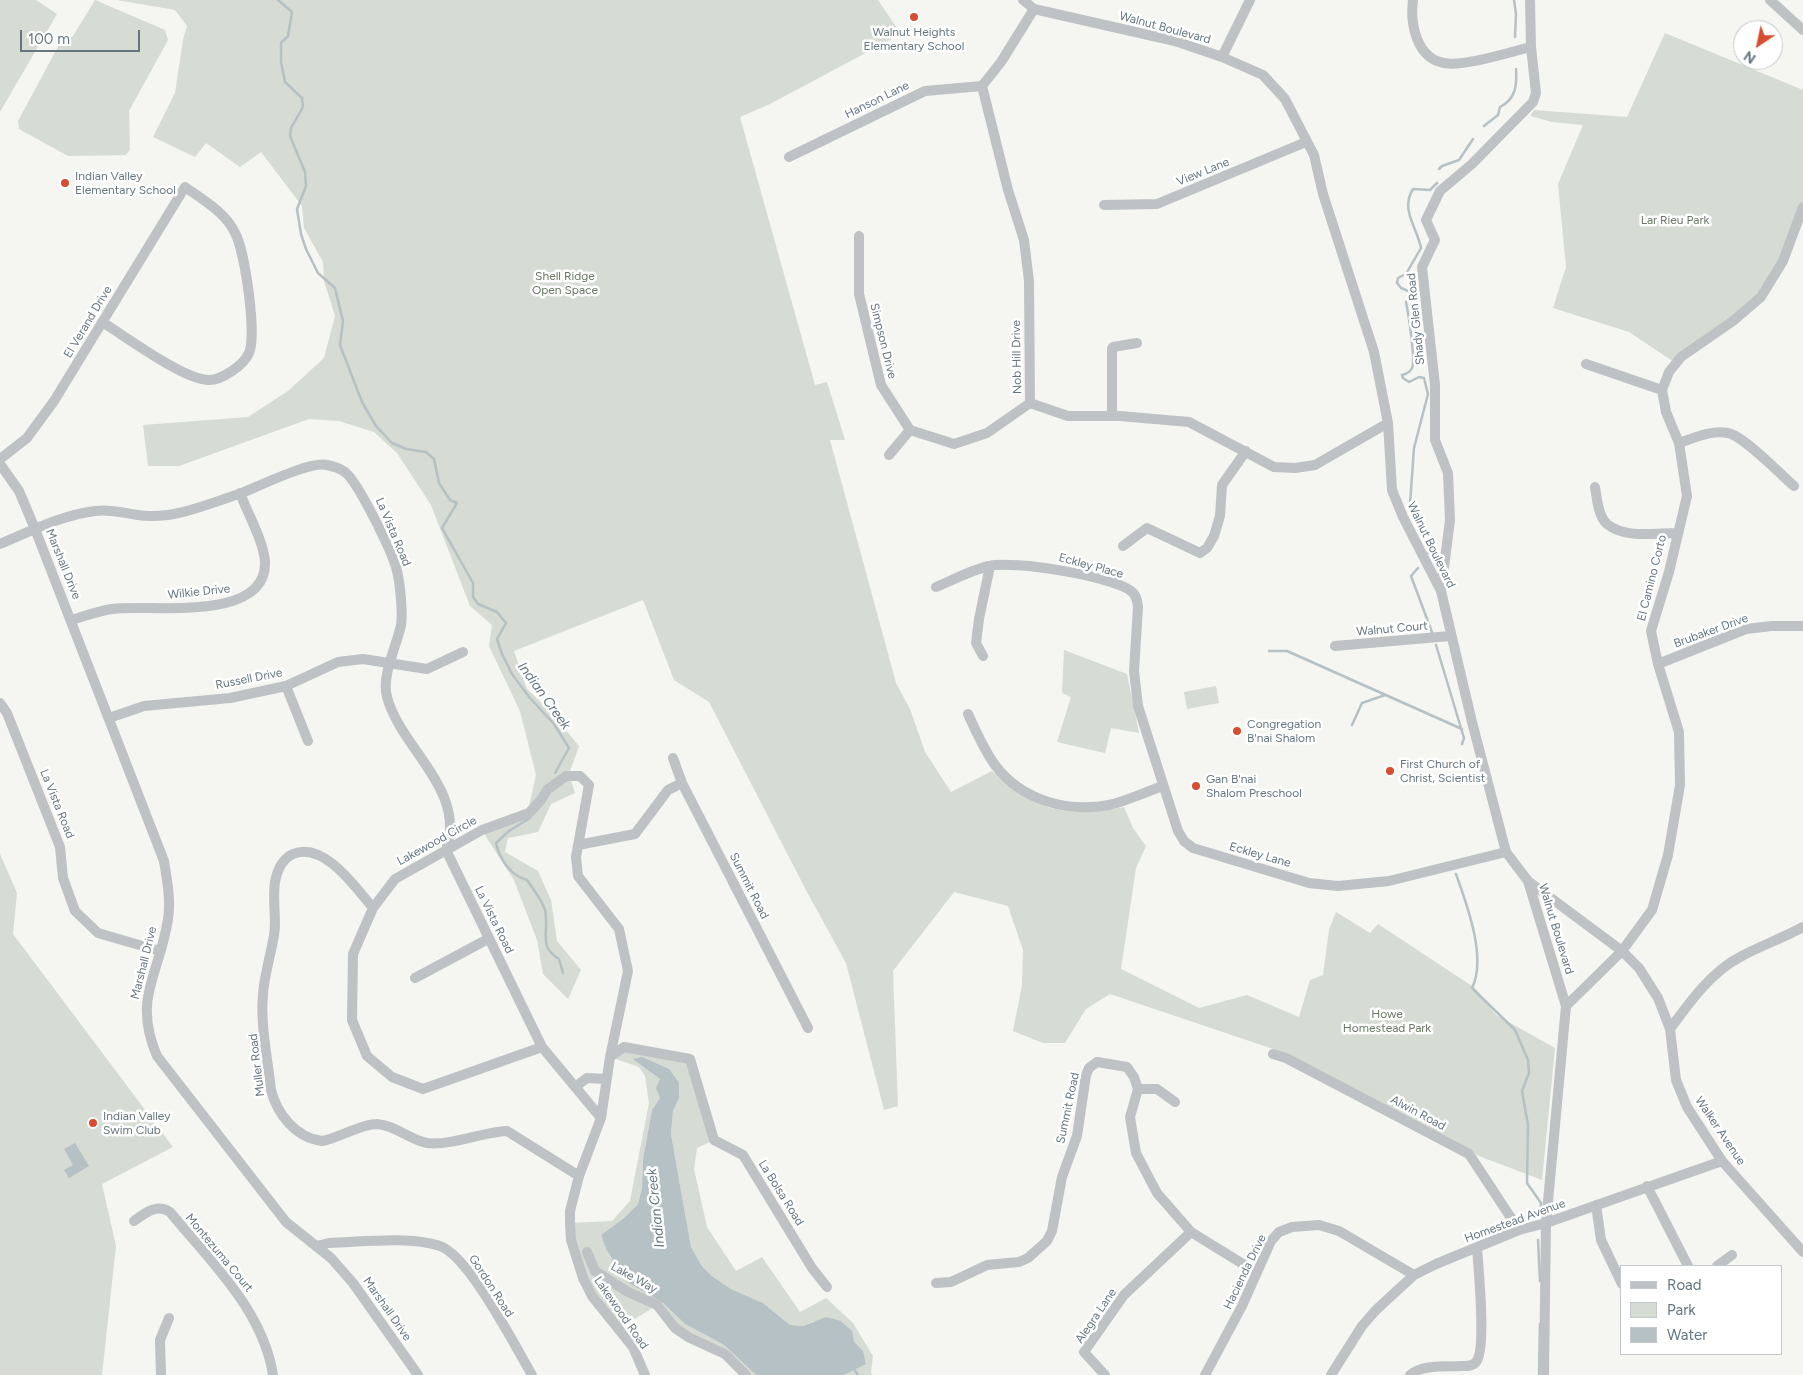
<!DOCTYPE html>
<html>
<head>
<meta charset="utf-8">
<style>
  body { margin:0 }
  #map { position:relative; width:1803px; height:1375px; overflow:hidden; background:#f5f5f1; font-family:Figtree,sans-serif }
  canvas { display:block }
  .legend { position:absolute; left:1620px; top:1265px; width:162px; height:90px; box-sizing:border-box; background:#fff; border:1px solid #c2c8cc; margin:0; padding:6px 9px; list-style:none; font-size:15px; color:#667680 }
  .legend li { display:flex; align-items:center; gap:10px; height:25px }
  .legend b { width:25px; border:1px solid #c2c8cc }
  .north { position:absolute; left:1733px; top:20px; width:50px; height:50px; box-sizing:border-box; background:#fff; border:1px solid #c2c8cc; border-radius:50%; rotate:214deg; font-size:14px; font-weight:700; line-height:20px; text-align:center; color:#667680 }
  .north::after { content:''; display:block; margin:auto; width:18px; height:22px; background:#d64d30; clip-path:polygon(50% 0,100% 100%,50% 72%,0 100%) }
  .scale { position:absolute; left:20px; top:30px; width:120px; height:22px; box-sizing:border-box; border:2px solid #667680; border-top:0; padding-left:6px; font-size:15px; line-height:18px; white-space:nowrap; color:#667680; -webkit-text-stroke:4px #fff; paint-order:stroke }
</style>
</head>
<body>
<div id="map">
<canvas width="1803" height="1375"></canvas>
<ul class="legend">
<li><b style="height:6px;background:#bec2c5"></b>Road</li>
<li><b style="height:14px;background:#d6dbd3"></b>Park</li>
<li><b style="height:14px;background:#b5c1c4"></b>Water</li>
</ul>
<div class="north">N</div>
<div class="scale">100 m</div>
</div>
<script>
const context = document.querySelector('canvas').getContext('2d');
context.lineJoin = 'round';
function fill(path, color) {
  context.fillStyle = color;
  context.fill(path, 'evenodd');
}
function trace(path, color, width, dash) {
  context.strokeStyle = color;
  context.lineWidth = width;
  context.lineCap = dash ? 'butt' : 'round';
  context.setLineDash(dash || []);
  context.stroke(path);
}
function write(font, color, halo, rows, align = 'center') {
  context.font = font + ' Figtree,sans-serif';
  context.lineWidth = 5;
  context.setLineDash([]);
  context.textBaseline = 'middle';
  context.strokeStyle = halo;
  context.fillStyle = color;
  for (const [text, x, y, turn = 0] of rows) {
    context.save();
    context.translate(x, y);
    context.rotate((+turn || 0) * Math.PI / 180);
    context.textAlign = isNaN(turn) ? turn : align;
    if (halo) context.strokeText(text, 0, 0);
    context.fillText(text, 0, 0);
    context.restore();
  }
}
const green = new Path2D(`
  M0,0H36L57,14L0,112Z
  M95,0L165,30L168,40L129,111L130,149L126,155L68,156L19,129L18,121L60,43L73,36Z
  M117,0H878L901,34L770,104L740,117L815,385L827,382L845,440H830L896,683L910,709L925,752L951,792L992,771C1034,811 1069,819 1124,807L1133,828L1146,846L1136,868L1121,969L1199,1008L1247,995L1299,1017L1310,980L1323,975L1329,930L1336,912L1370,933L1378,924L1475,988L1496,1015L1555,1048L1542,1180L1479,1156L1288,1054L1110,994L1086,1009L1065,1043H1043L1013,1031L1022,985L1023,950L1008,906L954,892L893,971L898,1106L884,1110L846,963L807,892L709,702L674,680L643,600L514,651L527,689L546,707L579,746L569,774L575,793L551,804L538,832L508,838L505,852L538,871L551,900L557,941L581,970L568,999L543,974L537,940L514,880L483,832L528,810L536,775L520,711L489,646L492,625L470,606L431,505L397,453L374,432L339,421L309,419L179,466H148L143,425L248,417L288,391L324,358L335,316L324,281L323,262L304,228L302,206L261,152L240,167L206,143L195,157L153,137L175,93L183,40L187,26L175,10Z
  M1665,33L1803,90V207L1761,297L1677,364L1629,332L1553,308L1566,267L1558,184L1583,125L1552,122L1530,116L1534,110L1627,117Z
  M1064,650L1127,674L1139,733L1111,728L1105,753L1057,742L1071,697L1062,693Z
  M1216,686L1219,703L1187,709L1184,692Z
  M0,854L17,893L13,934L173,1147L102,1184L116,1246L102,1375H0Z
  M624,1047L690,1059L714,1140L697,1148L694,1169L707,1227L736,1271L762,1257L800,1312L826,1298L853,1323L873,1356L871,1373L873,1375H844L866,1363C862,1349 860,1352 854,1342C849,1332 851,1330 841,1321H814L803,1326L790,1325L763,1303L731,1289L712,1276L702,1266L691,1247L671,1134L673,1110L679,1098V1083L634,1059L660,1079V1098L652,1110L643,1159L642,1188L638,1204L624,1218L601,1235L606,1249L627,1282L663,1303L685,1324L724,1345L756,1375H746L725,1353L690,1338L657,1305L619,1329L592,1296L570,1223L612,1221L630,1201L649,1103L645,1076L639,1067L610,1057Z`);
const water = new Path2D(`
  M642,1057L669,1069L679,1083V1098L673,1111L671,1134L691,1247L702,1266L712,1276L731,1289L763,1303L790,1325L803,1326L826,1317L841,1321L852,1331L854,1342L863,1351L866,1364L844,1375H756L724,1345L685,1324L663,1303L627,1282L606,1249L601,1235L624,1218L638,1204L642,1188L643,1159L652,1110L660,1098L656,1088L660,1079L633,1059Z
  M75,1143L89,1166L69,1178L64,1170L73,1165L64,1149Z`);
const stream = new Path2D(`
  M278,0L292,12L288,36L281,43V62L285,82L302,98L303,107L291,128L290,136L305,172L306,186L297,209L301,234L306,249L318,273L335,288L343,321L340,345L362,402L376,426L392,443L406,449L426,452L434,459L439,483L450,500L457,503L442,528L473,583V597L478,604L497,612L506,623L497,639L502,654L512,674L530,698L554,724L569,748L555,773
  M1514,0L1516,14L1515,37
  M1484,126L1498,115L1500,107C1516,99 1517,85 1516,69
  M1439,169L1442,166L1459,160L1473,139
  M1428,553L1430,535L1416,516L1410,504L1414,448L1428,394L1424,378L1419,377L1409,382L1403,378L1402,375C1406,374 1410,372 1412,368C1416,361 1408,312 1406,302L1412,298L1413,293L1401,288L1397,283L1398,278L1406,274L1421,248C1417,227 1400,210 1413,189L1430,190L1437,183
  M1418,568L1411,576L1433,635
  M1436,645L1464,738L1462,744
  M1269,651H1287L1462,729
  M1352,725L1362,703L1385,695
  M530,818L509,831L496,843C500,860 510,875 527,880C533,889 542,900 545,910C550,931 537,946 559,959L563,973
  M1456,874C1467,905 1487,958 1472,988L1515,1030L1528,1060L1529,1073L1522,1091L1528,1125L1527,1183L1541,1203L1540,1214
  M1538,1240L1540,1281
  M851,1368L854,1369L858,1375
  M1539,1375L1540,1324`);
const minor = new Path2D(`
  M1023,0L1034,9L1175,41L1222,57L1263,75L1285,99L1314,155L1323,194L1374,352L1388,423L1392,490L1403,517L1441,591L1472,722L1506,852L1528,881L1566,1006L1546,1223L1544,1375
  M1413,0C1410,23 1416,58 1444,63C1464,67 1510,52 1531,47
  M1770,0L1803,30
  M1034,9L1001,62L982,86L1008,190L1024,240L1029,281L1030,403L1068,416H1120L1189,422L1274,467L1295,468L1315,465L1388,423
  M1222,57L1250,0
  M789,157L925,91L982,86
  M1104,205L1157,204L1306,142
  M859,236V294L881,385L910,430L954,444L987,433L1030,403
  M1586,364L1662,390
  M1112,416V349L1113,347L1137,343
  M1679,443C1694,438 1711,430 1728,433C1744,436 1780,474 1794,486
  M889,455L910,430
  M0,459L27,438L54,401L185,187C202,199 226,213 235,233C245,251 257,335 249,353C244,365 222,380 209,380C184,380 125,336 102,322
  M0,464L19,491L35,529L164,861C167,880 171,900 168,919C160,974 132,998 157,1056L286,1222L331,1258L353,1283L418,1375
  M1595,487C1597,498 1598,516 1607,524C1625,539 1656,533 1677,533
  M0,544C31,531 62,515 95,511C114,508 131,516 149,516C179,517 211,503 239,494C258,487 309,461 327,465C332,466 341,469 345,472C358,482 393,553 397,571C400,583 403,613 401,625C397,645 381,676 387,697C401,749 467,790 446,850L542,1047L601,1118
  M1123,546L1147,528L1200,553L1207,548L1214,536L1220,516L1222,485L1246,451
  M936,587C953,580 971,570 989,566C1012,560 1112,576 1131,591C1137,595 1137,601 1138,607L1134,671L1138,706L1178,831L1184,841L1193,848L1309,883L1338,886L1389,881L1506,852
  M1441,591L1450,520L1448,473L1435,440V385L1422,267L1435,240L1426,220L1440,191L1472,164L1533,102L1536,93L1531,47L1530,0
  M72,620C85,616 98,611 112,609C151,604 267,623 265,562C264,542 247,512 240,493
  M1335,646L1450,636
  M983,656L976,643L979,619L990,566
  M1658,664L1746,629L1772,626H1803
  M286,686L308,741
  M0,703L7,713L60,847L63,878L75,911L98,933L160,951
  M968,714C976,731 984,750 995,765C1021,800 1067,813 1109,805C1127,801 1145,792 1163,786
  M109,718L144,706L230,698L286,686L338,662L363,659L427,669L463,652
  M673,758L682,783L808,1028
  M578,845L635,834L668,790L682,783
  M1528,881L1622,951L1639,968L1658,998L1670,1029L1676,1080L1687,1107L1722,1161L1803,1252
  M373,908C356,888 324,841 293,854C282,859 277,871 275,882C272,900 277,918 274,935C271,955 264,975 263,995C260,1024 268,1061 271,1090C277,1114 296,1138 322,1141C339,1138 361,1124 377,1124C395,1125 410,1140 427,1143C451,1146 482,1132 507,1131L579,1176
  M415,978L488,939
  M1566,1006L1622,951L1652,910L1668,855L1680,785L1679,732L1658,664L1651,631L1669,572L1687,496L1679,443L1666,412L1662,390L1669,372L1681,357L1733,321L1761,297L1783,261L1803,207
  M1670,1029C1689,1003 1711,972 1740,957C1760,946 1783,938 1803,927
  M542,1047L423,1089L392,1077L367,1056L352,1020L353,954L373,908L395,879L482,830L529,813L541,800L547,790L566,776H580L589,785L576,857L578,876L619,929L628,971L610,1057L601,1118L579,1176L570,1211V1223L571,1240L583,1278L592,1296L633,1347L645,1375
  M1273,1054L1286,1058L1469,1154L1519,1230
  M610,1057L624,1047L690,1059L714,1140L743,1155L812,1268L827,1287
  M575,1087L587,1078L606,1079
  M1138,1089H1157L1175,1102
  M1647,1186L1688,1266
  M1596,1205L1601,1240L1622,1284
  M134,1221C145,1213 157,1203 170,1212C210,1261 263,1310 273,1375
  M317,1246L329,1243C362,1242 409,1236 440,1246C469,1256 515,1346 532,1375
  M587,1252L595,1271L628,1292L657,1305L675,1328L690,1338L725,1354L746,1375
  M1717,1266L1732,1255
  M936,1283L951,1282L987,1265L1019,1262L1028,1258L1047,1241L1052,1231L1062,1177L1077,1136L1086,1075L1089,1068L1097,1062L1127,1067L1134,1077L1138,1089L1130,1117L1136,1153L1157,1193L1191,1232L1256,1272
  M161,1375L160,1340L169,1318
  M1105,1375L1084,1352L1124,1295L1191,1232
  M1205,1375L1242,1306L1271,1241L1279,1232L1292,1227L1319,1225L1339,1231L1414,1275
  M1331,1375L1362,1326L1376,1310L1414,1275L1436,1264L1519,1230L1546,1223L1722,1161
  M1410,1375C1423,1364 1446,1367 1462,1366C1467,1366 1473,1366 1476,1362C1487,1350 1478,1266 1477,1247`);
const markers = [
  [914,17,5,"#d64d30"],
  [65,183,5,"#d64d30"],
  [1237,731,5,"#d64d30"],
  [1390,771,5,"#d64d30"],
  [1196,786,5,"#d64d30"],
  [93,1123,5,"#d64d30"]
];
const streetNames = [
  ["Walnut Boulevard",1165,28,15],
  ["Hanson Lane",877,100,-26],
  ["View Lane",1203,172,-22],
  ["Shady Glen Road",1416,319,-96],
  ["El Verand Drive",88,322,-59],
  ["Simpson Drive",883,341,76],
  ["Nob Hill Drive",1017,357,-91],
  ["La Vista Road",393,532,67],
  ["Walnut Boulevard",1431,545,64],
  ["Marshall Drive",63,564,68],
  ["Eckley Place",1091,566,15],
  ["El Camino Corto",1652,578,-76],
  ["Wilkie Drive",199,592,-6],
  ["Walnut Court",1392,629,-5],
  ["Brubaker Drive",1711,631,-20],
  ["Russell Drive",249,679,-11],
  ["La Vista Road",57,804,68],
  ["Lakewood Circle",437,841,-29],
  ["Eckley Lane",1260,855,16],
  ["Summit Road",749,886,63],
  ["La Vista Road",494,920,64],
  ["Walnut Boulevard",1556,929,73],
  ["Marshall Drive",144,963,-76],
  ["Muller Road",257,1065,-97],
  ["Summit Road",1068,1108,-78],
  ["Alwin Road",1418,1113,28],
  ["Walker Avenue",1720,1131,56],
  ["La Bolsa Road",781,1193,58],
  ["Homestead Avenue",1515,1221,-20],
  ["Montezuma Court",219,1253,50],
  ["Hacienda Drive",1245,1272,-64],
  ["Lake Way",634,1278,29],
  ["Gordon Road",491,1286,57],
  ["Marshall Drive",387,1309,55],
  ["Lakewood Road",621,1313,55],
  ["Alegra Lane",1096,1316,-56]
];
const poiNames = [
  ["Walnut Heights",914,32,"center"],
  ["Elementary School",914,46,"center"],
  ["Indian Valley",75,176],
  ["Elementary School",75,190],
  ["Congregation",1247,724],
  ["B'nai Shalom",1247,738],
  ["First Church of",1400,764],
  ["Christ, Scientist",1400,778],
  ["Gan B'nai",1206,779],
  ["Shalom Preschool",1206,793],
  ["Indian Valley",103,1116],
  ["Swim Club",103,1130]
];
const parkNames = [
  ["Lar Rieu Park",1675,220],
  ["Shell Ridge",565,276],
  ["Open Space",565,290],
  ["Howe",1387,1014],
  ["Homestead Park",1387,1028]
];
const waterNames = [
  ["Indian Creek",544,696,54],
  ["Indian Creek",656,1208,-96]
];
fill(green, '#d6dbd3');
fill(water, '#b5c1c4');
trace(stream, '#b5c1c4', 2.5);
trace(minor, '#bec2c5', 10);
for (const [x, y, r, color] of markers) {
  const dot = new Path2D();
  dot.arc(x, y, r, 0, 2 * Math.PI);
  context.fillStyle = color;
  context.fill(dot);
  trace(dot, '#fff', 2);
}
write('12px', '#667680', '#fff', streetNames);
write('12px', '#667680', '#fff', poiNames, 'left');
write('12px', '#697864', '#fff', parkNames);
write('italic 14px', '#62777d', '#fff', waterNames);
</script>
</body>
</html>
